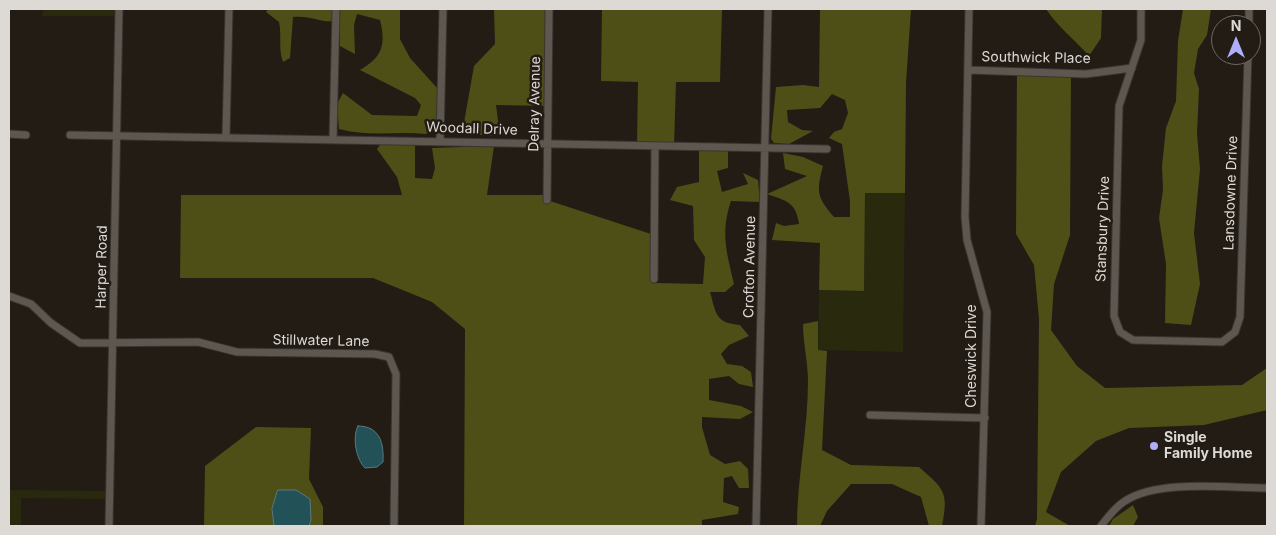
<!DOCTYPE html>
<html>
<head>
<meta charset="utf-8">
<style>
  body { margin:0 }
  #map { position:relative; width:1276px; height:535px; overflow:hidden; background:#221c15; font-family:Inter,sans-serif }
  canvas { display:block }
  .frame { position:absolute; inset:0; border:10px solid #ddd9d5; pointer-events:none }
  .north { position:absolute; left:1211px; top:15px; width:50px; height:50px; box-sizing:border-box; background:#221c15; border:1px solid #6d6862; border-radius:50%; rotate:0deg; font-size:14px; font-weight:700; line-height:20px; text-align:center; color:#ddd9d5 }
  .north::after { content:''; display:block; margin:auto; width:18px; height:22px; background:#afaefa; clip-path:polygon(50% 0,100% 100%,50% 72%,0 100%) }
</style>
</head>
<body>
<div id="map">
<canvas width="1276" height="535"></canvas>
<div class="frame"></div>
<div class="north">N</div>
</div>
<script>
const context = document.querySelector('canvas').getContext('2d');
context.lineJoin = 'round';
function fill(path, color) {
  context.fillStyle = color;
  context.fill(path, 'evenodd');
}
function trace(path, color, width, dash) {
  context.strokeStyle = color;
  context.lineWidth = width;
  context.lineCap = dash ? 'butt' : 'round';
  context.setLineDash(dash || []);
  context.stroke(path);
}
function write(font, color, halo, rows, align = 'center') {
  context.font = font + ' Inter,sans-serif';
  context.lineWidth = 5;
  context.setLineDash([]);
  context.textBaseline = 'middle';
  context.strokeStyle = halo;
  context.fillStyle = color;
  for (const [text, x, y, turn = 0] of rows) {
    context.save();
    context.translate(x, y);
    context.rotate((+turn || 0) * Math.PI / 180);
    context.textAlign = isNaN(turn) ? turn : align;
    if (halo) context.strokeText(text, 0, 0);
    context.fillText(text, 0, 0);
    context.restore();
  }
}
const green = new Path2D(`
  M43,9H114V16H42Z
  M865,192L905,193L903,352L818,350L819,290L864,291Z
  M9,490L108,491L107,499L21,498V526H9Z`);
const forest = new Path2D(`
  M268,9H334V21C322,23 310,15 293,17L290,58L283,62C278,49 282,36 279,22L266,12Z
  M340,9H400V39L410,58L438,89L436,127L426,134C397,131 368,137 339,129L337,104L343,93L372,115L417,116L421,105L415,98L360,70C383,57 386,44 380,20L357,14L354,25L355,54L340,46Z
  M494,9H549L548,106L496,105L500,136L462,134L474,66L495,44Z
  M602,9H722L720,82H676L674,146L637,145L638,82L601,81Z
  M820,9H911L906,83L905,193H865L864,291L819,290L820,243L772,240L776,223L784,226L799,224C796,202 787,201 767,194L807,176L785,169L783,153L803,157L823,166C816,192 817,197 834,217H850V201L842,144L829,138L834,132L842,129L848,113L845,100L832,94L820,108L787,110L788,122L802,130L813,131L789,144L774,143L771,139L776,87L803,85L819,87Z
  M1046,9H1102L1101,38L1089,56C1075,40 1057,26 1046,9Z
  M1183,9H1211L1207,35L1198,49L1194,73L1199,89L1197,134L1200,169L1194,233L1200,284L1191,325L1165,323L1166,264L1159,218L1163,190L1162,166L1166,128L1176,101L1178,41Z
  M1017,70L1071,74L1070,235L1054,284L1051,330L1077,366L1105,388L1242,385L1267,368V410L1204,425L1129,428L1096,441L1061,472L1046,512L1070,526H1035L1037,519L1039,319L1034,265L1016,234Z
  M380,145H415V178L432,179L435,168L432,148L494,146L487,195H547V200L654,235V283L703,284L705,257L694,240L693,206L670,200L677,187L699,182V151L728,150V168L717,171L722,192L748,184L743,173L758,180L760,202L731,201C720,233 727,253 734,284L725,292H710C716,313 715,323 740,325L749,336L729,345L721,354L727,364L742,366L751,372L753,387L739,384L729,376L709,379V400L741,406L753,412L740,419L702,417V427L710,455L725,464L740,461L748,469L749,488H739L732,476L724,478L723,502L739,507L738,514L702,520V526H464L465,329L432,302L373,278H180L181,195H402L397,177L377,149Z
  M818,321V350L827,351L822,450L851,465L919,467C944,489 949,492 942,526H929L921,497L892,484H851L827,511L820,526H797C797,478 808,430 808,381C808,362 803,343 803,324Z
  M256,427L311,428L309,479L323,507V526H309L311,520L278,490L272,509L274,526H204L205,466Z
  M1133,505L1138,517L1133,526H1109L1113,519Z`);
const water = new Path2D(`
  M358,426C380,426 384,443 383,462L377,467L365,468C356,459 352,437 358,426Z
  M278,490H296L310,499L311,520L309,526H274L272,509Z`);
const minor = new Path2D(`
  M969,9L965,217L967,240L987,312L981,526
  M1141,9V40L1119,106L1114,316L1120,332L1133,340L1222,342L1235,332L1240,317L1248,55
  M1249,25V9
  M968,70L1086,74L1132,68
  M9,134L26,135
  M70,135L827,149
  M226,136L229,9
  M333,139L336,9
  M440,140L443,9
  M547,200L549,9
  M654,279L655,146
  M9,296L31,304L51,323L80,343L198,342L237,352L375,354L389,357L396,374L394,526
  M870,415L985,418
  M109,526L119,9
  M756,526L768,9
  M1101,526C1108,517 1115,507 1125,501C1158,479 1228,488 1267,488`);
const markers = [
  [1154,446,5,"#afaefa"]
];
const streetNames = [
  ["Southwick Place",1036,58,1],
  ["Delray Avenue",535,104,-89],
  ["Woodall Drive",472,129,2],
  ["Lansdowne Drive",1231,193,-88],
  ["Stansbury Drive",1103,229,-88],
  ["Harper Road",102,267,-89],
  ["Crofton Avenue",750,267,-89],
  ["Stillwater Lane",321,341,1],
  ["Cheswick Drive",972,356,-90]
];
const poiNames = [
  ["Single",1164,438],
  ["Family Home",1164,454]
];
fill(green, '#28290d');
fill(forest, '#4d4f17');
fill(water, '#235158');
trace(water, '#5b7a7e', 1);
trace(minor, '#393531', 9);
trace(minor, '#5e574f', 7);
for (const [x, y, r, color] of markers) {
  const dot = new Path2D();
  dot.arc(x, y, r, 0, 2 * Math.PI);
  context.fillStyle = color;
  context.fill(dot);
  trace(dot, '#221c15', 2);
}
write('14px', '#ddd9d5', '#221c15', streetNames);
write('bold 14px', '#ddd9d5', '#221c15', poiNames, 'left');
</script>
</body>
</html>
